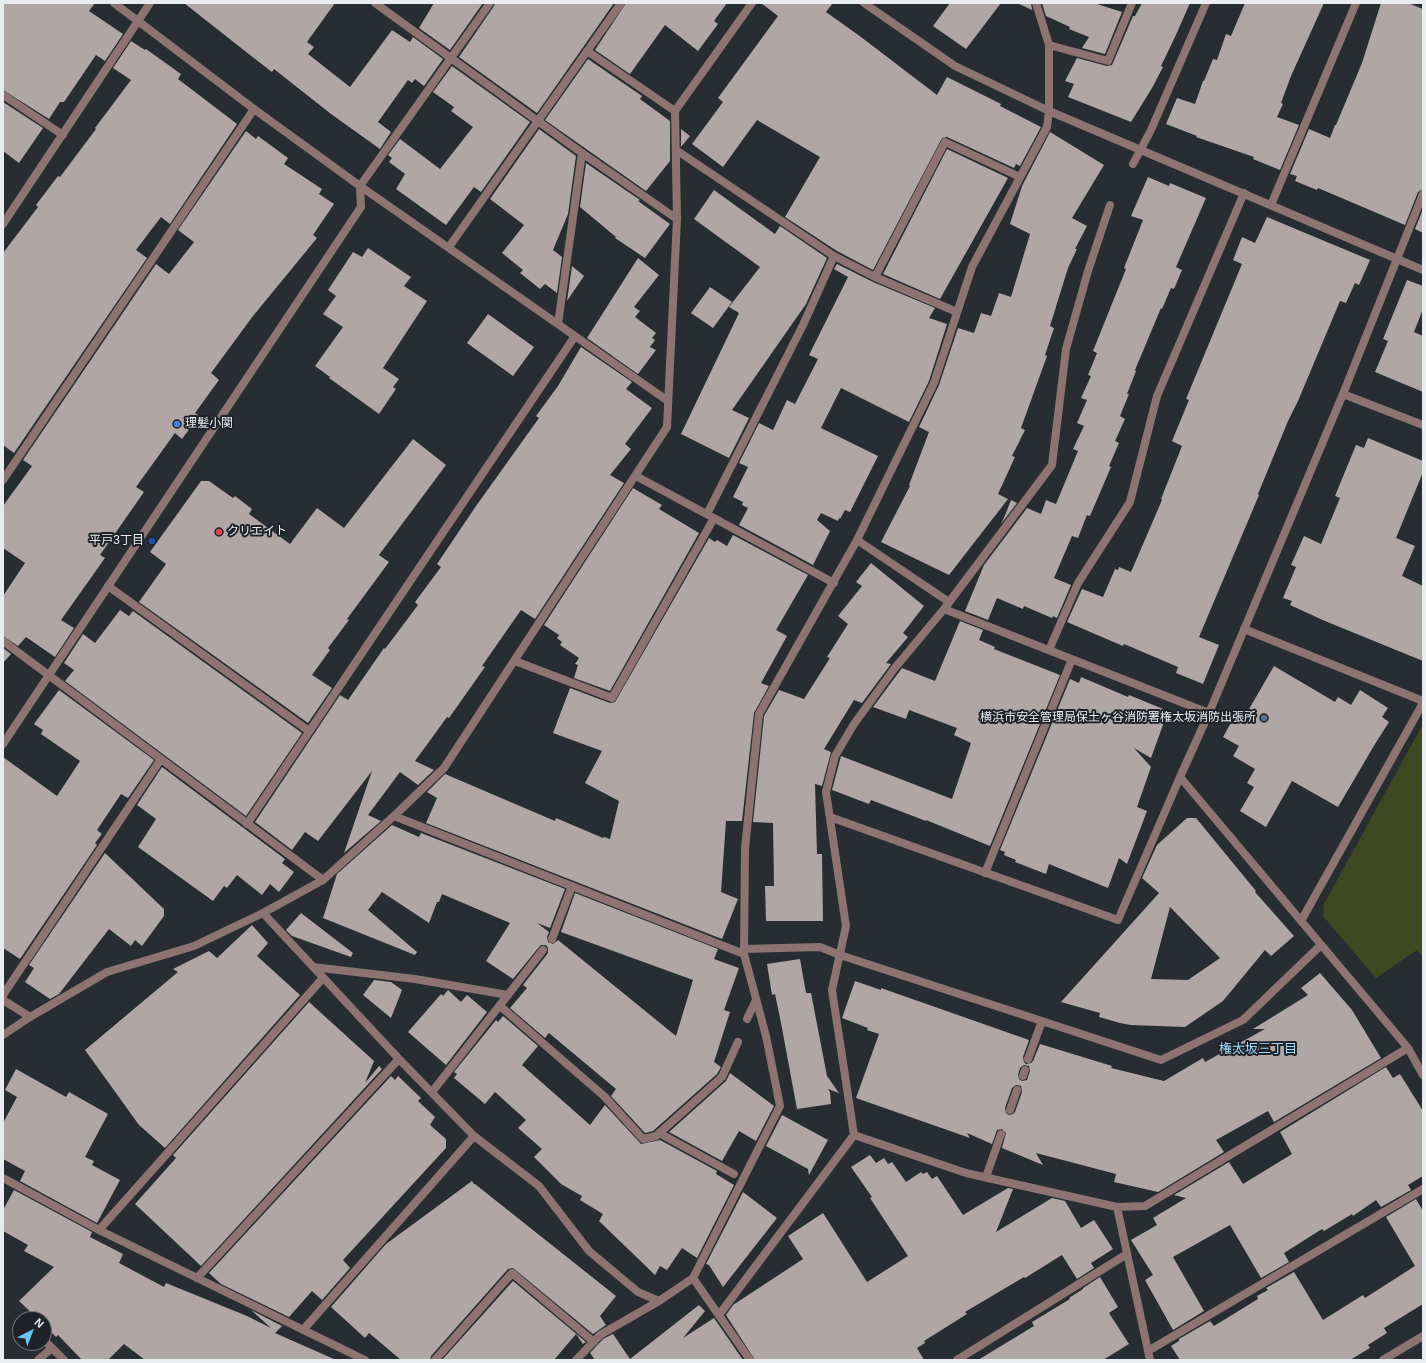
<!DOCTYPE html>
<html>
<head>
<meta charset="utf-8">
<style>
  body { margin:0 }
  #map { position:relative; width:1426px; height:1363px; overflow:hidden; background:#282d32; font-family:Helvetica,sans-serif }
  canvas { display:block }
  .frame { position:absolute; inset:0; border:4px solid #eaedf0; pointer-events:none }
  .north { position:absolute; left:12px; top:1311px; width:40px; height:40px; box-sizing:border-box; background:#1f2328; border:1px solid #707478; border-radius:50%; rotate:42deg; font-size:11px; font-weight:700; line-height:16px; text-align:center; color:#eaedf0 }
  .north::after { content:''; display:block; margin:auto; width:14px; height:18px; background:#68c4f0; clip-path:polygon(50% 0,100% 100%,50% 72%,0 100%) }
</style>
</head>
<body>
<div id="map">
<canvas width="1426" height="1363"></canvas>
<div class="frame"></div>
<div class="north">N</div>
</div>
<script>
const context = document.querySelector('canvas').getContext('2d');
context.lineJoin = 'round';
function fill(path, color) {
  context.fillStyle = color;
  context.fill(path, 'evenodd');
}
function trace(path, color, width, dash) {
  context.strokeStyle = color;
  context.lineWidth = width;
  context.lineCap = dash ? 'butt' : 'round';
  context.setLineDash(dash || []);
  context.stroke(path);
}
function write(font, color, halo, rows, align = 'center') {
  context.font = font + ' Helvetica,"Noto Sans JP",sans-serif';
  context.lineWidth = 4;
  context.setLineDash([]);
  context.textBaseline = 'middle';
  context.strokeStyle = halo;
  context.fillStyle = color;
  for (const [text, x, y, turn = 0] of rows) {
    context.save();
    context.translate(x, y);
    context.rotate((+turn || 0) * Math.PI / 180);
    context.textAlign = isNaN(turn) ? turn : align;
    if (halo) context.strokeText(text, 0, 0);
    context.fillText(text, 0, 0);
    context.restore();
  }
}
const green = new Path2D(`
  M1423,724V958L1417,950L1376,978L1323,916L1324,904Z`);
const building = new Path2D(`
  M3,3H95L89,11L123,34L105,61L96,55L64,102H60L49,119L3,90Z
  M184,3H335L307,42L314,47L308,54L350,87L392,30L410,42L413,37L443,59L424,86L415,79L412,83L408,80L378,122L391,132L380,149L331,114L274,69L272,72L250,55Z
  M434,3H483L450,50L419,28Z
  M495,3H614L537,113L459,57L494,6Z
  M626,3H727L714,21L718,24L698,51L665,25L630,74L595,50Z
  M761,3H833L826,12L861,37L937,95L947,77L1001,104L1000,106L1041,127L1020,166L1016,164L1014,168L947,137L942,138L873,270L837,251L785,217L820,157L757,120L723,167L692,144L723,102L718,98L778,16Z
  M950,3H1001L966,49L933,26Z
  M1017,3H1031L1032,10Z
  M1042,3H1094L1122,12L1105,54L1082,48L1089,37L1069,29L1070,27L1046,16Z
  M1142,3H1190L1175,37L1161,66L1163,67L1152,88L1131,122L1068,97L1074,84L1065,81L1077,58L1107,66L1112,65L1133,16H1135Z
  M1245,3H1324L1291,76L1281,103L1283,104L1277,117L1299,125L1280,170L1253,159L1254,157L1196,137L1197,136L1166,124L1177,98L1195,104L1203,81H1204L1213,59L1217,60L1226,34L1231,36Z
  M1381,3H1408L1423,9V189L1418,192L1405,225L1344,199L1318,188L1317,190L1295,181L1297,176L1290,174L1309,129L1330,138L1335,125H1336L1362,63Z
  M131,41L145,50L146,49L181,74L178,79L237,124L170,224L161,217L136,250L147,258L14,453L3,445V253L38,207L36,205L58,176L60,177L96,129L95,128L131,80L113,68Z
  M588,59L642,96L640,99L670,121V161L646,191L545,120Z
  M452,66L530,122L481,192L474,187L446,225L396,189L405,174L389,162L392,158L388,155L400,139L440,169L473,127L451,111L454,107L433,92Z
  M3,102L43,128L19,163L3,151Z
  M539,129L576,156L568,214L553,250L562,257L557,293L545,284L540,289L520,273L523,270L502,253L524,225L490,199Z
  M681,129L690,136L681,147Z
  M246,131L256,139L258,136L288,158L284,164L322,189L319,194L334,204L313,235L317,238L253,316L211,373L219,380L195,413L199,416L182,439L175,433L136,487L144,492L100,555L105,558L61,620L74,628L55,657L26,637L18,646L3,636V596L25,563L3,548V506L32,466L23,460L156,264L169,274L194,242L178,230Z
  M1050,132L1104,165L1072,218L1087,226L1075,249H1077L1068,268L1050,326L1054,328L1045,355L1047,356L1021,428L1025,430L1012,456L1015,457L998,494L1008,499L949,575L881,542L910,486L909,485L929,432L919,427L939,385L958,328L974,333L981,313L991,316L999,293L1011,297L1030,234L1010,224L1022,186Z
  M947,149L1008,178L940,299L883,274Z
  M586,163L640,200L638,201L670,224L645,258L615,238L616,237L580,207Z
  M1148,177L1169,186L1170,183L1206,198L1176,267L1182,270L1174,289L1171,288L1162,309L1161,308L1135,370L1136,371L1127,394H1129L1120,416L1125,419L1115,441L1119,443L1109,466L1111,467L1090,516L1087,515L1078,538L1072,536L1054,578L1071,585L1057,618L1053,616L1052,618L1024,606L1023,609L997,598L988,620L965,611L984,565L1027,508L1041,514L1046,500L1056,504L1078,451L1073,449L1084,426L1077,423L1087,400L1081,398L1091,376L1088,375L1097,353L1093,351L1126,269L1124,268L1143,220L1131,216Z
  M714,190L775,234L780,226L827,258L806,304L732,410L749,418L729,458L681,434L739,313L729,307L760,267L694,219Z
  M1423,209V233L1415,229Z
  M1267,217L1370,260L1359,285L1355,283L1346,303L1340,301L1298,401L1288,421L1258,494L1259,495L1199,637L1219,645L1203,684L1176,673L1178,667L1124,644L1123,646L1067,622L1082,589L1103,597L1115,569L1118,570L1119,567L1131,572L1162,500L1161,499L1182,446L1172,441L1189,400L1186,399L1242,264L1233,260L1242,237L1255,243Z
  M368,248L411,277L404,286L427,301L383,368L399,379L393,387L396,389L379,414L329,378L330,377L315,366L343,327L323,314L336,296L328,290L353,252L362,257Z
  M638,258L659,275L634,307L640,311L635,317L656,333L652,338L655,340L650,347L656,350L638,374L587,338Z
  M837,264L873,282L935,308L929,318L947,324L929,381L909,422L841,388L821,428L878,456L850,512L845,510L840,519L839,518L838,521L821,513L817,520L830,531L813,565L739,525L748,508L742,505L743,502L733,497L748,467L739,463L759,423L773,430L787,400L795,404L818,359L809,355L848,277L834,269Z
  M572,266L584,276L567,301Z
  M1407,280L1423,286V309L1414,332L1423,336V392L1375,372L1388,341L1383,339Z
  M710,287L732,302L713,328L691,313Z
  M488,314L534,347L513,376L467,343Z
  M581,347L632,382L626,389L652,408L625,444L631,449L610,475L624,483L535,619L521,610L482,666L485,667L449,718L447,717L415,761L434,770L418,785L400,772L368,815L381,821L344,853L372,771L318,841L305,832L292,850L255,822L340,695L348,700L384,648L385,649L418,605L415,602L441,567L437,564L476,506L539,418L536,416L558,386Z
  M1368,438L1423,461V472L1396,538L1415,546L1402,576L1423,586V661L1325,621L1290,605L1292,601L1283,598L1296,567L1291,565L1304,536L1321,544L1340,498L1335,496L1356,445L1364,448Z
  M413,439L446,465L379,555L389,562L347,619L349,620L328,648L330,650L312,675L332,688L308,723L139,602L166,564L150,552L201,481H209L233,498L235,496L252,509L249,514L290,544L317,508L344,528Z
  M633,488L662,505L659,509L699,533L610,691L574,678L578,665L575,664L579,658L560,645L562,642L557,638L559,635L544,625Z
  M1011,500L1017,503L1001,524L1006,513Z
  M733,535L808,575L776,630L787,636L761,683L769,686L754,713L742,821H726L721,892L738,899L722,939L426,823L437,798L427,792L445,774L555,821L556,818L603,838L604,837L610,839L619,801L585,783L602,751L553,733L570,688L610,703L615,702L709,538L715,542L717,540L727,546Z
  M871,563L924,606L903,633L908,637L886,663L891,664L862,703L854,700L824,749L831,752L822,786L815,784L817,854H822L823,921H766L765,886H774L773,823L753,822L764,716L779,690L804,699L830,658L827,657L848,624L838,616L862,586L856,582Z
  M120,610L129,616L133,611L302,733L246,816L65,681L74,670L64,663L83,634L95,643Z
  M960,621L983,630L979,640L995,647L994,649L1060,675L990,846L926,820V821L871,800L869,804L832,790L841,756L952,799L971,743L954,735L957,728L909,710L906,719L873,707L902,668L935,681Z
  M3,648L11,654L3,663Z
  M1274,666L1335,702L1338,697L1351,705L1360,690L1388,708L1382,717L1389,722L1375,744L1338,807L1292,781L1266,827L1240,811L1254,787L1247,783L1255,769L1233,756L1239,746L1223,737L1237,712L1245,716Z
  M1081,677L1128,697L1129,695L1168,711L1151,758L1134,748L1151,767L1137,807L1147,811L1127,864L1119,858L1108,888L1049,864L1046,874L1015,862L1016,860L1004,855L1005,852L1000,850L1070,679L1079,683Z
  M59,690L154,760L128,798L121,794L97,830L102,834L95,843L97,845L20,959L3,948V757L57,796L80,761L41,734L43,730L34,724Z
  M162,767L285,859L282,863L294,872L279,892L270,884L262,895L237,875L227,888L224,886L213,901L138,847L156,819L137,805Z
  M1187,818H1196L1256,891L1255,892L1294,936L1271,956L1265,950L1223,1001L1185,1027L1131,1025L1120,1023L1099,1017L1100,1013L1061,1002L1159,893L1142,878L1157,845ZM1170,907L1220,958L1188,980L1151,979Z
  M392,825L419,837L421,833L565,889L550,928L537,923L549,932L547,937L548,942L553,944L558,940L676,1036L693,980L561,932L575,893L718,949L714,959L739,968L724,1010L730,1012L714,1062L721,1067L717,1074L653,1131L645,1133L611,1096L616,1089L549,1033L545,1038L510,1008L527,988L523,985L548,953V948L546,945H541L539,947L513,979L486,961L510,923L442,894L439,902H437L429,923L382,892L368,910L417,952L415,955L323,918L337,874Z
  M105,853L164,909V916L142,946L135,940L131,946L109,929L59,994L50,999L25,982L34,968L29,965Z
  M301,913L353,953L351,957L292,936L286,930Z
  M252,925L268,943L257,956L300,995L165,1148L139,1125L85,1050L178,972L173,969L209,951L217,958Z
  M800,959L806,993H811L827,1076L839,1093L828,1089L830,1092L831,1104L797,1109L781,1023L775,994L772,995L767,964Z
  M1320,973L1352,1010L1381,1058L1274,1122L1268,1111L1216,1140L1224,1152L1158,1192L1114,1182L1116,1174L1036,1153L1043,1165L1002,1148L1006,1133L1002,1129L997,1130L992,1144L967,1133L970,1138L856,1098L879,1034L867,1030L868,1028L842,1018L855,981L881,990V988L1029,1040L1023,1057L1024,1062L1026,1064L1031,1063L1033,1061L1040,1044L1112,1066L1111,1068L1164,1081L1203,1058L1205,1062L1265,1029H1253L1308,995L1301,988ZM1024,1065L1029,1066L1030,1071L1027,1080L1022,1081L1019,1079L1018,1075L1020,1068ZM1016,1085L1021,1086L1022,1092L1015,1112L1013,1114L1009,1115L1006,1113L1005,1108L1012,1088Z
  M374,980L391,982L402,990L391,1018L363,995Z
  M448,990L461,1002L467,995L487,1012L446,1065L408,1032L441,994L443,996Z
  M309,1002L374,1061L365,1083L379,1066L382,1069L201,1266L135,1204L176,1158L173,1155Z
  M503,1016L538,1046L522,1065L590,1125L605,1105L641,1144L660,1140L717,1171L716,1174L734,1185L697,1258L682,1248L667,1270L660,1266L655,1275L599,1221L603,1214L580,1200L582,1196L561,1184L534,1157L542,1149L518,1128L526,1120L495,1092L485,1104L454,1078L457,1074L454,1072L496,1020L498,1022Z
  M1386,1067L1393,1078L1400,1074L1423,1111V1176L1408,1185L1411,1190L1381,1207L1376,1200L1353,1216L1352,1214L1324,1231L1322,1229L1284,1253L1289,1262L1261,1278L1230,1225L1173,1257L1204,1311L1173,1330L1145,1280L1153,1275L1131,1240L1157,1225L1153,1218L1186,1198L1174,1195L1229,1162L1243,1184L1292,1154L1280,1132Z
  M16,1069L66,1097L69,1092L108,1114L85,1157L94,1161L92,1165L120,1180L97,1223L20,1181L25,1171L3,1159V1123L17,1097L5,1090Z
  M730,1073L774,1106L756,1141L739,1131L722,1161L669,1132L726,1081Z
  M391,1076L395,1080L398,1076L421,1098L418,1101L435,1117L430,1125L446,1139V1148L343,1260L350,1268L322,1300L312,1291L289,1317L221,1284L209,1273Z
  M782,1115L828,1140L809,1175L808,1169L766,1146Z
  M870,1155L876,1163L884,1158L888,1164L892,1162L906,1182L921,1172L923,1174L927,1172L932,1179L937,1176L963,1215L1008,1188L1013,1189L996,1232L1052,1198L1065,1201L1081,1228L1094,1220L1113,1249L1091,1263L1094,1268L1077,1279L1062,1255L1025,1278L1024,1277L965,1312L967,1314L924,1341L925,1343L917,1348L924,1360H755L726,1315L733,1305L803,1259L788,1236L823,1213L867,1282L908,1256L870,1198L872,1197L851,1167Z
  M472,1181L474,1184H475L616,1296L600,1316L606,1325L593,1334L513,1268L508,1269L431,1356L430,1360H401L369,1333L365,1338L331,1307L386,1244Z
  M14,1190L92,1232L90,1237L123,1254L119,1263L164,1287L166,1283L247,1316L271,1328L251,1310L282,1326L275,1333L336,1360H145L124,1344L108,1360H82L58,1335L56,1337L44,1325V1319H38L19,1301L54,1267L24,1251L28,1245L3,1231V1210Z
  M743,1192L777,1218L723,1287L709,1265L706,1264Z
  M1416,1199L1423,1211V1304L1384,1328L1387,1333L1368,1345L1370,1348L1350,1360H1180L1171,1346L1179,1341V1339L1210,1321L1214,1326L1258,1299L1257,1296L1268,1290L1266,1288L1294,1272L1323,1320L1363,1295L1365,1298L1415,1266L1386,1217Z
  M1100,1277L1118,1307L1109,1313L1129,1344L1103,1360H978L1034,1326L1032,1322L1070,1299L1069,1298L1083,1289V1288Z
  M513,1281L586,1342L583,1344L576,1334L554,1360H442Z
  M699,1305L705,1311L683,1338L714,1318L743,1360H595L590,1353L603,1339L613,1334L630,1359Z`);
const service = new Path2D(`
  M1271,205L1356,3
  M1049,650L1078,583L1130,502L1157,396L1244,193
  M747,1019L756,1000
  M605,1097L643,1139L656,1136L722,1077L738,1042
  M659,1133L734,1174
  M44,1340L64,1360
  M38,1360L52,1348`);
const pedestrian = new Path2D(`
  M1023,1076L1025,1070
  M1010,1110L1017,1090`);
const minor = new Path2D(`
  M375,3L582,153L677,219
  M490,3L360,186L668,401
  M864,3L955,66L1049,111L1423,270
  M1049,45L1108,61L1132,3
  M587,51L675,111
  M3,95L63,135
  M676,150L834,256L875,277L957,312
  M1133,164L1151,130L1206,3
  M1423,194L1343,394L1209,713L1180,777L1408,1048L1423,1075
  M3,224L138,21L114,3
  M449,247L621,3
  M875,277L945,142L1020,177
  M558,324L582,153
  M1343,394L1423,425
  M636,476L834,583
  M3,480L254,109
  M707,514L803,325L834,256
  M857,540L949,602
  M108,586L309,731
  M944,609L1209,713
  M1244,629L1423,701
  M3,641L323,880
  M515,661L612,698L714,518
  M394,816L744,954
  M830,817L1118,920L1180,777
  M247,824L575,336
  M985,873L1072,659
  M263,913L399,1059L474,1136L539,1186L589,1251L638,1292L659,1301
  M1301,921L1423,703
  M552,939L572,886
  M744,949L820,947L840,955L1161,1060L1243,1020L1321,945
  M313,967L415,979L508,995
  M3,995L161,759
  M3,1000L30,1017
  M500,1006L605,1097
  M3,1035L30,1017L107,972L194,946L263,913L323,880L394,816L444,768L667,427L677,219L675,111L752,3
  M1028,1059L1042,1021
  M432,1092L543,950
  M854,1135L966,1173L1117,1207L1145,1206L1408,1048
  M986,1177L1001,1134
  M3,1178L99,1230L365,1360
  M1117,1207L1150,1360
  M99,1230L323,978
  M197,1278L399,1059
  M693,1278L750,1360
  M719,1315L854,1135L832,990L846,926L826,792L835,756L854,724L894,669L944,609L1052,465L1066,349L1088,271L1110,205
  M303,1330L474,1136
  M1148,1351L1423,1189
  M435,1360L512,1273L594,1342
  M576,1360L600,1335L659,1301L693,1278L780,1106L766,1036L744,954L745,848L759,714L857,540L934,383L972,267L1047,127L1049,111V45L1036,3
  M957,1360L1127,1254
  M1383,1360L1423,1336`);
const tertiary = new Path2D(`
  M3,744L361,207L360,186L254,109L138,21L150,3`);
const markers = [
  [177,424,4,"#3f7fe0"],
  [219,532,4,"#e0444e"],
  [152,541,4,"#1a4fb4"],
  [1264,718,4,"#5c6f8a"]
];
const poiNames = [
  ["理髪小関",185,424],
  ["クリエイト",227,532],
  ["平戸3丁目",144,541,"right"],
  ["横浜市安全管理局保土ヶ谷消防署権太坂消防出張所",1256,718,"right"]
];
const neighbourhoodNames = [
  ["権太坂三丁目",1258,1049]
];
fill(green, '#404822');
fill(building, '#b0a6a5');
trace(service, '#8d7472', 8);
trace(pedestrian, '#8d7472', 8);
trace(minor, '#8d7472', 8);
trace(tertiary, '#8d7472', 8);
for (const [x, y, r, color] of markers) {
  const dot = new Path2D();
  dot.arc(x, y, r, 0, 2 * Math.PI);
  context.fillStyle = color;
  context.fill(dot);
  trace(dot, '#1f2328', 1.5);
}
write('12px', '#eaedf0', '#1f2328', poiNames, 'left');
write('13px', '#9dddff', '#1f2328', neighbourhoodNames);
</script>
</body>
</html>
